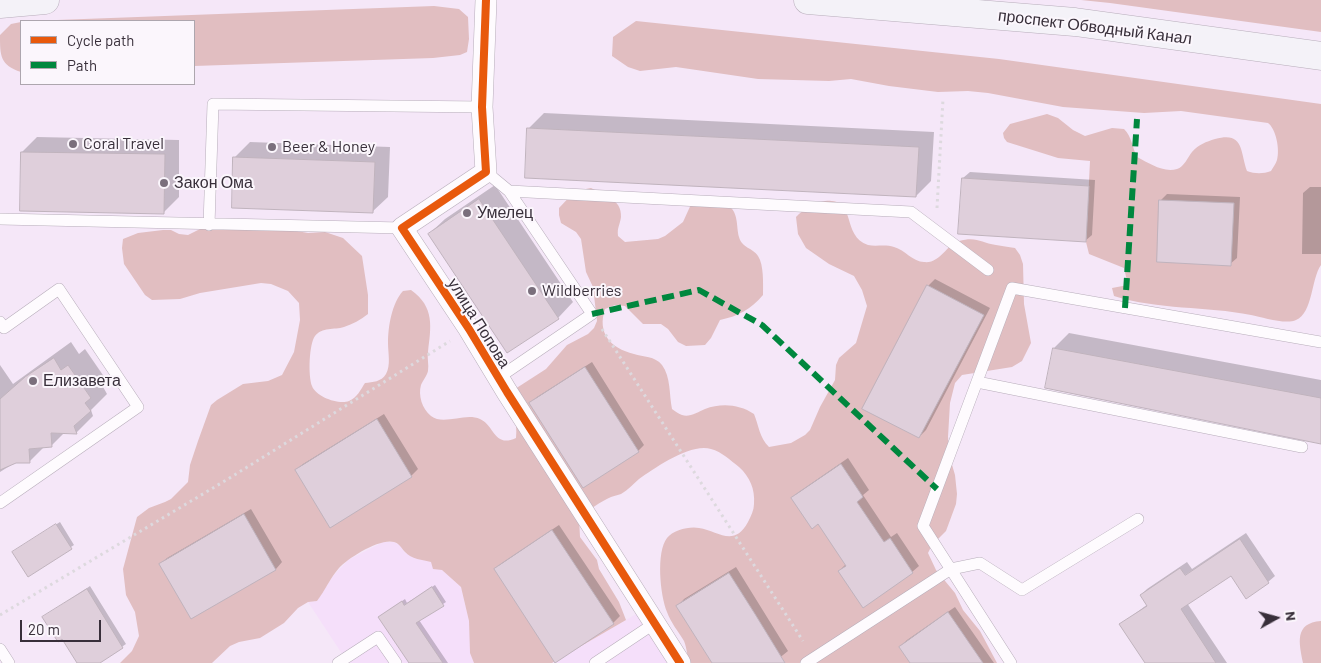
<!DOCTYPE html>
<html>
<head>
<meta charset="utf-8">
<style>
  body { margin:0 }
  #map { position:relative; width:1321px; height:663px; overflow:hidden; background:#f5e7f8; font-family:Barlow,sans-serif }
  canvas { display:block }
  .legend { position:absolute; left:20px; top:20px; width:175px; height:65px; box-sizing:border-box; background:#fbf6fc; border:1px solid #ada6ae; margin:0; padding:6px 9px; list-style:none; font-size:15px; color:#382f3a }
  .legend li { display:flex; align-items:center; gap:10px; height:25px }
  .legend b { width:25px; border:1px solid #ada6ae }
  .north { position:absolute; left:1251px; top:593px; width:50px; height:50px; -webkit-text-stroke:4px #fbf6fc; paint-order:stroke; rotate:83deg; font-size:14px; font-weight:700; line-height:20px; text-align:center; color:#382f3a }
  .north::after { content:''; display:block; margin:auto; width:18px; height:22px; background:#382f3a; clip-path:polygon(50% 0,100% 100%,50% 72%,0 100%) }
  .scale { position:absolute; left:20px; top:620px; width:81px; height:22px; box-sizing:border-box; border:2px solid #382f3a; border-top:0; padding-left:6px; font-size:15px; line-height:18px; white-space:nowrap; color:#382f3a; -webkit-text-stroke:4px #fbf6fc; paint-order:stroke }
</style>
</head>
<body>
<div id="map">
<canvas width="1321" height="663"></canvas>
<ul class="legend">
<li><b style="height:6px;background:#e8590c"></b>Cycle path</li>
<li><b style="height:6px;background:#00873e"></b>Path</li>
</ul>
<div class="north">N</div>
<div class="scale">20 m</div>
</div>
<script>
const context = document.querySelector('canvas').getContext('2d');
context.lineJoin = 'round';
function fill(path, color) {
  context.fillStyle = color;
  context.fill(path, 'evenodd');
}
function trace(path, color, width, dash) {
  context.strokeStyle = color;
  context.lineWidth = width;
  context.lineCap = dash ? 'butt' : 'round';
  context.setLineDash(dash || []);
  context.stroke(path);
}
function write(font, color, halo, rows, align = 'center') {
  context.font = font + ' Barlow,sans-serif';
  context.lineWidth = 4;
  context.setLineDash([]);
  context.textBaseline = 'middle';
  context.strokeStyle = halo;
  context.fillStyle = color;
  for (const [text, x, y, turn = 0] of rows) {
    context.save();
    context.translate(x, y);
    context.rotate((+turn || 0) * Math.PI / 180);
    context.textAlign = isNaN(turn) ? turn : align;
    if (halo) context.strokeText(text, 0, 0);
    context.fillText(text, 0, 0);
    context.restore();
  }
}
const built = new Path2D(`
  M383,542H394L401,546L405,553L431,562L442,570L461,587L469,621L470,653L474,663H348L308,602L317,601L333,576L348,560Z
  M636,614L667,663H552L626,620Z`);
const forest = new Path2D(`
  M1081,0H1321V32L1110,3Z
  M434,6L459,9L468,17L469,39L467,52L460,55L433,58L194,66V21H30Z
  M636,21L999,59L1321,104V265C1311,279 1313,313 1296,320C1286,325 1262,317 1251,315C1206,306 1158,310 1114,296L1112,288L1128,285L1124,268L1089,254L1086,242L1090,161L1058,158L1007,142L1004,138L1003,133L1010,124L1047,114L1058,118L1073,130L1085,136L1112,128L1124,129C1132,137 1132,147 1137,157C1149,163 1163,173 1177,169C1184,167 1188,157 1192,152C1199,144 1206,142 1215,139C1244,131 1240,151 1247,171C1255,174 1263,174 1271,171C1273,167 1276,164 1277,160C1280,149 1276,129 1268,123L1181,111L1144,113L1063,107L988,93L968,91L938,92L889,86L851,79L829,81L758,79L676,67L640,71L628,67L612,56L613,37Z
  M21,22V72C0,65 0,56 0,35L11,24Z
  M591,188C604,195 622,199 621,217C620,225 617,227 618,236L625,242L658,239L665,236L683,222L693,200C702,201 722,201 728,205C739,213 736,226 739,237C742,248 753,248 758,256C764,265 763,284 763,295C751,309 739,316 720,320L711,338L705,345L686,346L678,342L668,329L661,324H643L625,306L615,305L605,309C597,333 610,348 634,354C643,357 655,356 662,365C671,377 669,395 672,409C675,411 679,414 682,415C689,418 698,412 705,409C721,403 739,404 754,414C759,426 759,437 769,447L791,443L805,435L810,430L820,407L835,380L836,365L839,358L856,343L867,306L862,290L854,276L829,264L806,248L798,234L796,217C804,209 813,203 825,201C858,197 840,235 868,245C876,247 885,244 894,247C905,250 913,262 924,262C940,264 946,245 959,241C977,236 981,243 996,245C1002,246 1008,247 1015,248L1020,255L1023,264L1024,304L1031,343L1022,361L1012,367L962,375L955,383L950,403L948,437L950,458L955,475L957,494L956,504L946,531L932,545L928,553L936,570L955,593L963,610L980,631L997,663H689C687,656 687,648 684,641C678,631 671,623 667,612C660,595 656,552 667,538C673,530 690,526 699,528C718,531 734,548 748,522C751,516 754,510 754,504C755,489 750,477 739,467C730,460 722,452 711,449C690,443 655,468 639,479C633,484 628,490 621,494C618,495 614,496 611,497C602,501 586,511 579,518L580,537L597,560L599,569L619,602L626,620L552,663H474L470,653L469,621L461,587L442,570L433,569L431,562C423,560 411,559 405,552C401,548 400,544 394,542C380,538 348,558 339,568C330,578 325,591 317,601L308,602L298,608L284,623L260,638L239,642L230,646L212,663H120L132,651L139,636L135,612L126,595L123,569L137,517L149,508L165,502L171,499L188,482L190,465L198,441L211,405L217,400L243,384L268,381L282,375L294,352L300,320L299,303L288,291L271,284L261,283L200,293L180,299L152,300L145,295L124,264L122,248L123,239L138,233L163,230H171L179,234L188,235L202,228L291,230L308,233L325,232L343,238L362,256L368,295V314C360,320 353,324 344,327C334,330 322,327 315,336C309,344 308,376 312,386C316,397 339,405 349,401C357,398 361,389 365,383C373,382 381,382 386,374C391,365 388,353 388,343C388,326 392,303 403,291L411,290C435,307 431,327 428,352C427,358 429,365 428,371C427,376 423,380 421,385C418,395 422,409 431,416C444,426 465,412 480,419C495,426 494,448 516,438C518,422 511,405 515,389L546,369L567,345L588,334L594,328L597,321L593,287L586,272L581,239L576,232L561,223L559,215V208L575,191Z
  M1321,621V663H1303C1299,643 1294,623 1321,621Z`);
const shadow = new Path2D(`
  M544,113L934,132L931,181L916,196L529,128Z
  M37,137L179,140V197L163,213L22,152Z
  M250,142L390,147L388,197L372,212L235,157Z
  M970,172L1095,180L1092,235L1085,241L963,178Z
  M495,185L573,302L558,318L429,234L445,219Z
  M1310,187H1321V254H1302L1303,193Z
  M1167,194L1240,197L1237,258L1230,264L1161,200Z
  M935,279L990,308L926,430L919,437L928,286Z
  M1069,333L1321,380V442L1054,348Z
  M71,342L79,354L85,349L107,381L102,385L107,394L91,410L93,416L76,433H64L51,446H45L29,462H16L0,472V365L13,384Z
  M592,362L644,445L638,451L531,403L537,397Z
  M384,414L418,469L411,476L331,526L296,470L303,464Z
  M848,458L869,490L863,495L891,537L897,533L919,566L912,572L839,571L846,564L818,523L792,498L799,492Z
  M251,509L282,562L276,569L192,618L161,564L167,558Z
  M60,522L74,545L28,575L13,552Z
  M559,525L620,616L613,623L495,569L502,563Z
  M1246,533L1275,576L1268,582L1231,574L1187,603L1227,663H1147L1121,624L1148,604L1141,595L1147,589L1187,562L1192,569Z
  M736,567L788,651L773,663H713L678,606L684,599Z
  M435,585L446,602L419,620L448,663H411L383,614L405,599L407,603Z
  M90,586L126,644L98,663H78L62,637L44,617Z
  M955,607L994,663H911L900,647L907,640Z`);
const building = new Path2D(`
  M527,128L919,147L916,197L525,178Z
  M21,152L165,154L164,214L20,211Z
  M233,157L375,162L373,213L232,208Z
  M962,178L1089,186L1086,242L958,234Z
  M479,199L559,319L507,353L428,234Z
  M1159,200L1234,203L1231,266L1157,262Z
  M927,285L984,315L919,438L862,409Z
  M1053,348L1321,398V444L1045,388Z
  M54,358L61,370L68,365L91,398L85,403L91,411L74,426L77,434L51,433L52,447L29,449L30,463H16L0,470V399L25,377Z
  M585,367L639,452L583,488L529,403Z
  M377,419L412,477L330,528L295,470Z
  M841,464L863,497L857,502L884,542L890,538L913,573L863,608L838,571L846,566L818,524L812,529L791,498Z
  M244,514L276,570L191,619L159,564Z
  M56,524L72,549L28,577L12,552Z
  M552,530L614,624L555,663L494,569Z
  M1240,539L1269,583L1246,599L1231,576L1181,609L1216,663H1145L1119,624L1147,606L1140,595L1180,568L1185,575Z
  M729,573L755,614L785,663H712L676,606Z
  M432,587L444,606L416,623L443,663H409L378,617L402,601L404,605Z
  M87,589L123,648L100,663H77L62,639L58,642L42,617Z
  M948,612L983,663H910L899,647Z`);
const path = new Path2D(`
  M937,208L943,99
  M602,329L803,641
  M0,615L228,479L450,341`);
const service = new Path2D(`
  M486,172L509,191L592,314L498,378
  M509,191L911,212L988,270
  M0,219L402,228
  M209,225L213,104L482,107
  M0,322L4,328L59,289L138,407L0,503
  M977,382L1302,447
  M0,649L9,663
  M338,663L378,637L396,663
  M595,663L655,623
  M806,663L951,569L980,563L1022,590L1138,519
  M1011,663L923,526L1012,288L1321,342`);
const minor = new Path2D(`
  M486,0L482,107L486,172L402,228L469,329L507,392L680,663`);
const secondary = new Path2D(`
  M808,0L1075,22L1321,56
  M0,4L45,0`);
const quiet = new Path2D(`
  M1125,308L1137,119
  M592,314L699,290L762,325L937,489`);
const cycleway = new Path2D(`
  M486,0L482,107L486,172L402,228L469,329L507,392L680,663`);
const markers = [
  [73,144,5,"#7a6f7c"],
  [272,147,5,"#7a6f7c"],
  [164,183,5,"#7a6f7c"],
  [467,213,5,"#7a6f7c"],
  [532,291,5,"#7a6f7c"],
  [33,381,5,"#7a6f7c"]
];
const streetNames = [
  ["проспект Обводный Канал",1095,27,7],
  ["улица Попова",479,323,58]
];
const poiNames = [
  ["Coral Travel",83,144],
  ["Beer & Honey",282,147],
  ["Закон Ома",174,183],
  ["Умелец",477,213],
  ["Wildberries",542,291],
  ["Елизавета",43,381]
];
fill(built, '#f5dffa');
fill(forest, '#e1bec1');
fill(shadow, '#0003');
fill(building, '#dfcfdb');
trace(building, '#c0b3bd', 1);
trace(service, '#b7adba', 12);
trace(minor, '#b7adba', 22);
trace(secondary, '#b7adba', 29);
trace(path, '#ddd9de', 3, [2.5, 4]);
trace(service, '#fefbfe', 11);
trace(minor, '#fefbfe', 21);
trace(secondary, '#f4f2f8', 28);
trace(quiet, '#00873e', 6, [12, 6]);
trace(cycleway, '#e8590c', 8);
for (const [x, y, r, color] of markers) {
  const dot = new Path2D();
  dot.arc(x, y, r, 0, 2 * Math.PI);
  context.fillStyle = color;
  context.fill(dot);
  trace(dot, '#fbf6fc', 2);
}
write('16px', '#382f3a', '#fbf6fc', streetNames);
write('16px', '#382f3a', '#fbf6fc', poiNames, 'left');
</script>
</body>
</html>
